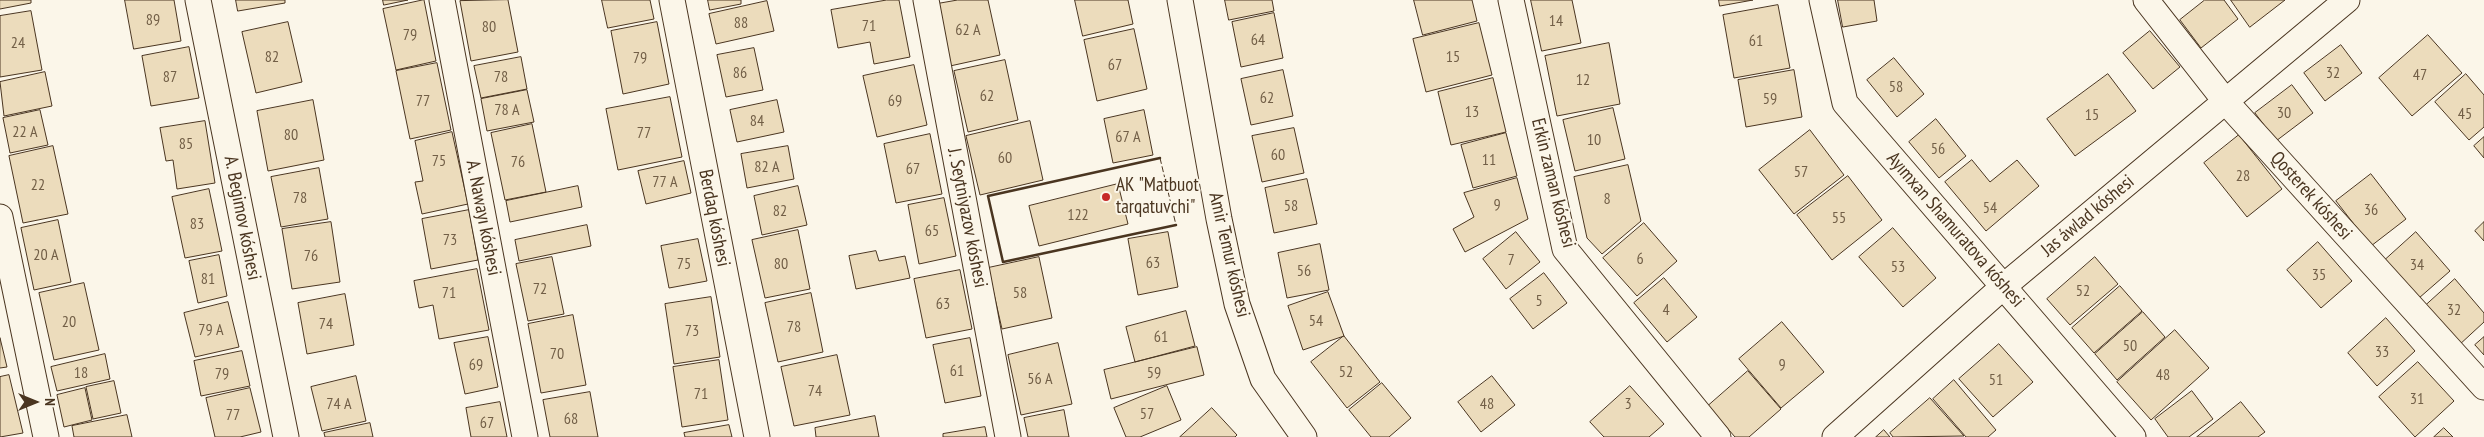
<!DOCTYPE html>
<html>
<head>
<meta charset="utf-8">
<style>
  body { margin:0 }
  #map { position:relative; width:2484px; height:437px; overflow:hidden; background:#fbf6e9; font-family:"PT Sans Narrow",sans-serif }
  canvas { display:block }
  .north { position:absolute; left:10px; top:377px; width:50px; height:50px; -webkit-text-stroke:4px #fbf6e9; paint-order:stroke; rotate:90deg; font-size:14px; font-weight:700; line-height:20px; text-align:center; color:#4a3520 }
  .north::after { content:''; display:block; margin:auto; width:18px; height:22px; background:#4a3520; clip-path:polygon(50% 0,100% 100%,50% 72%,0 100%) }
</style>
</head>
<body>
<div id="map">
<canvas width="2484" height="437"></canvas>
<div class="north">N</div>
</div>
<script>
const context = document.querySelector('canvas').getContext('2d');
context.lineJoin = 'round';
function fill(path, color) {
  context.fillStyle = color;
  context.fill(path, 'evenodd');
}
function trace(path, color, width, dash) {
  context.strokeStyle = color;
  context.lineWidth = width;
  context.lineCap = dash ? 'butt' : 'round';
  context.setLineDash(dash || []);
  context.stroke(path);
}
function write(font, color, halo, rows, align = 'center') {
  context.font = font + ' "PT Sans Narrow",sans-serif';
  context.lineWidth = 4;
  context.setLineDash([]);
  context.textBaseline = 'middle';
  context.strokeStyle = halo;
  context.fillStyle = color;
  for (const [text, x, y, turn = 0] of rows) {
    context.save();
    context.translate(x, y);
    context.rotate((+turn || 0) * Math.PI / 180);
    context.textAlign = isNaN(turn) ? turn : align;
    if (halo) context.strokeText(text, 0, 0);
    context.fillText(text, 0, 0);
    context.restore();
  }
}
const building = new Path2D(`
  M0,0H31V3L0,9Z
  M125,0H174L181,41L134,49Z
  M236,0H285V3L238,11Z
  M383,0H408L384,5Z
  M424,0L436,61L396,70L383,9Z
  M508,0L518,52L471,61L460,1Z
  M602,0H650L654,19L608,28Z
  M708,0H741V4L710,10Z
  M887,0H899L910,57L874,64L870,42L838,48L831,10Z
  M958,0H988L1000,55L950,66L937,4Z
  M1075,0H1128L1133,24L1083,36Z
  M1225,0H1272L1274,11L1229,20Z
  M1414,0H1472L1477,21L1423,35Z
  M1531,0H1572L1581,43L1542,51Z
  M1719,0H1753L1720,6Z
  M1838,0H1874L1877,21L1843,27Z
  M2205,0H2224L2238,19L2201,48L2180,20Z
  M2231,0H2285L2250,27Z
  M767,1L774,31L716,44L709,14Z
  M1778,5L1790,68L1734,78L1723,15Z
  M31,11L42,70L0,77V16Z
  M1274,13L1283,58L1241,67L1232,22Z
  M288,22L302,82L256,93L242,32Z
  M657,22L669,84L623,94L611,31Z
  M1479,23L1492,75L1426,92L1413,39Z
  M1134,29L1147,89L1097,101L1084,40Z
  M2150,31L2180,67L2153,89L2123,53Z
  M2428,35L2462,73L2412,116L2379,78Z
  M1609,43L1620,104L1557,116L1545,56Z
  M2341,45L2362,73L2325,101L2304,73Z
  M189,47L199,98L151,106L142,56Z
  M754,48L763,90L726,97L717,55Z
  M521,57L527,89L481,98L474,66Z
  M1894,58L1924,94L1897,117L1867,80Z
  M1005,60L1018,120L968,132L954,71Z
  M437,63L451,130L410,139L396,71Z
  M914,65L927,125L877,137L863,76Z
  M1283,70L1293,116L1251,125L1241,79Z
  M1794,70L1802,117L1746,127L1738,80Z
  M45,72L52,106L4,116L0,82Z
  M2108,74L2136,111L2075,156L2047,119Z
  M2466,74L2484,95V127L2469,140L2435,102Z
  M1493,78L1506,132L1451,145L1438,92Z
  M2292,85L2313,113L2276,141L2255,113Z
  M527,90L534,122L487,131L481,99Z
  M670,97L682,157L618,170L606,109Z
  M313,100L324,160L268,171L257,111Z
  M777,100L784,132L737,142L730,110Z
  M1613,108L1625,159L1575,171L1563,120Z
  M40,110L48,145L10,153L3,118Z
  M1144,110L1153,155L1113,163L1104,119Z
  M1936,119L1966,156L1939,178L1909,142Z
  M205,121L215,183L177,189L173,160L166,161L160,128Z
  M1030,121L1043,180L980,195L966,136Z
  M532,124L546,192L505,200L491,133Z
  M1294,128L1304,173L1262,182L1252,136Z
  M1810,130L1844,175L1794,214L1759,170Z
  M452,132L468,204L422,214L415,182L423,181L415,141Z
  M1506,133L1517,176L1473,188L1461,145Z
  M930,134L942,194L896,203L884,144Z
  M2239,135L2282,189L2247,217L2204,163Z
  M2484,137V158L2474,146Z
  M53,146L68,214L23,223L9,156Z
  M788,146L794,179L747,188L741,154Z
  M1972,160L1990,182L2017,160L2039,186L1986,231L1945,182Z
  M684,161L691,193L646,204L638,171Z
  M1628,165L1641,221L1602,254L1587,238L1574,177Z
  M319,168L328,219L281,227L271,177Z
  M2371,174L2406,219L2371,246L2336,201Z
  M1848,176L1882,220L1832,260L1797,215Z
  M1517,178L1528,219L1465,252L1453,229L1474,217L1464,193Z
  M1307,179L1317,224L1274,233L1265,188Z
  M1118,184L1128,224L1039,246L1029,206Z
  M578,186L582,207L510,222L506,201Z
  M798,186L807,225L762,235L754,196Z
  M209,189L222,251L185,258L172,197Z
  M944,198L956,256L919,264L908,205Z
  M469,210L478,260L431,269L422,219Z
  M58,220L71,282L34,290L21,228Z
  M331,222L340,282L292,289L282,229Z
  M2484,222V241L2475,231Z
  M1644,223L1677,261L1637,296L1603,258Z
  M587,225L591,246L519,261L515,240Z
  M1893,228L1936,278L1903,307L1859,257Z
  M798,230L810,289L765,298L752,240Z
  M1168,232L1178,287L1138,295L1128,239Z
  M1516,232L1540,262L1506,289L1483,259Z
  M2416,232L2450,271L2419,298L2385,260Z
  M698,239L707,281L669,288L661,246Z
  M2318,242L2352,281L2321,308L2287,270Z
  M1320,244L1329,290L1287,298L1278,253Z
  M876,251L879,261L905,256L910,278L856,289L849,256Z
  M219,255L227,296L198,303L189,261Z
  M552,257L564,314L528,321L516,264Z
  M1039,257L1052,318L1002,329L988,268Z
  M2095,257L2118,284L2070,325L2047,299Z
  M477,269L489,330L439,339L433,305L419,308L414,281Z
  M960,270L972,329L926,338L914,279Z
  M1544,273L1567,303L1533,329L1510,299Z
  M1664,278L1697,317L1667,342L1634,303Z
  M2455,279L2484,313V322L2458,346L2424,307Z
  M84,283L99,350L54,360L39,293Z
  M2120,286L2142,311L2094,353L2072,328Z
  M1328,292L1344,336L1303,350L1288,306Z
  M811,293L823,352L778,362L765,303Z
  M345,294L354,345L307,354L298,303Z
  M711,297L720,357L674,364L665,304Z
  M228,302L239,347L195,357L184,313Z
  M1186,311L1195,346L1135,362L1126,327Z
  M2143,312L2165,337L2117,380L2095,354Z
  M573,315L586,385L541,393L528,324Z
  M2386,318L2415,351L2377,386L2348,353Z
  M1782,322L1824,372L1781,408L1739,359Z
  M2175,330L2209,368L2151,420L2117,382Z
  M1344,336L1380,382L1347,408L1311,362Z
  M488,337L498,387L465,394L454,343Z
  M2484,337V355L2475,345Z
  M0,338L7,367L0,368Z
  M970,338L981,396L945,403L933,345Z
  M1058,343L1072,404L1021,415L1008,355Z
  M1999,344L2033,382L1993,417L1959,379Z
  M1197,347L1204,375L1111,399L1104,370Z
  M242,351L250,386L201,396L194,361Z
  M105,354L110,379L57,391L51,367Z
  M837,355L850,415L794,426L781,367Z
  M719,360L728,420L682,427L673,367Z
  M2418,362L2454,401L2415,437L2379,397Z
  M1748,371L1781,409L1749,437H1735L1708,406Z
  M9,375L23,433L0,437V377Z
  M356,376L366,421L322,431L311,387Z
  M1492,376L1515,405L1481,432L1458,402Z
  M1954,380L1996,430L1988,437H1966L1933,399Z
  M114,381L121,413L93,419L86,387Z
  M1382,383L1411,418L1389,437H1371L1349,410Z
  M1167,386L1181,420L1140,437H1126L1114,408Z
  M1630,386L1664,424L1649,437H1604L1590,422Z
  M85,388L92,420L64,427L57,395Z
  M250,388L261,432L240,437H215L206,398Z
  M2192,391L2213,419L2189,437H2168L2155,419Z
  M590,392L598,437H550L543,400Z
  M1930,398L1964,436L1893,437L1890,433Z
  M500,402L507,437H471L466,408Z
  M2241,402L2265,432L2258,437H2197Z
  M1212,408L1237,435L1235,437H1180Z
  M1064,410L1069,437H1028L1024,418Z
  M127,415L132,437H74L72,426Z
  M875,416L879,437H816L815,428Z
  M370,423L373,437H325L324,433Z
  M729,425L732,437H685L684,433Z
  M985,427L987,437H943V434Z
  M2444,428L2453,437H2434Z
  M1884,430L1890,437H1876Z`);
const minor = new Path2D(`
  M198,0L286,437
  M442,0L525,437
  M672,0L757,437
  M926,0L1008,437
  M1180,0L1219,219L1237,304L1263,379L1304,437
  M1511,0L1565,249L1718,437
  M1822,0L1845,103L2133,437
  M2146,0L2226,102L2484,387
  M0,217L46,437
  M1835,437L2004,286L2347,0`);
const fence = new Path2D(`
  M1160,158L1176,225`);
const wall = new Path2D(`
  M1160,158L988,196L1003,262L1176,225`);
const markers = [
  [1106,197,5,"#c62828"]
];
const numberNames = [
  ["89",153,20],
  ["14",1556,21],
  ["88",741,23],
  ["71",869,26],
  ["80",489,27],
  ["62 А",968,30],
  ["79",410,35],
  ["64",1258,40],
  ["61",1756,41],
  ["24",18,43],
  ["82",272,57],
  ["15",1453,57],
  ["79",640,58],
  ["67",1115,65],
  ["86",740,73],
  ["32",2333,73],
  ["47",2420,75],
  ["87",170,77],
  ["78",501,77],
  ["12",1583,80],
  ["58",1896,87],
  ["62",987,96],
  ["62",1267,98],
  ["59",1770,99],
  ["77",423,101],
  ["69",895,101],
  ["78 А",507,110],
  ["13",1472,112],
  ["30",2284,113],
  ["45",2465,114],
  ["15",2092,115],
  ["84",757,121],
  ["22 А",25,132],
  ["77",644,133],
  ["80",291,135],
  ["67 А",1128,137],
  ["10",1594,140],
  ["85",186,144],
  ["56",1938,149],
  ["60",1278,155],
  ["60",1005,158],
  ["11",1489,160],
  ["75",439,161],
  ["76",518,162],
  ["82 А",767,167],
  ["67",913,169],
  ["57",1801,172],
  ["28",2243,176],
  ["77 А",665,182],
  ["22",38,185],
  ["78",300,198],
  ["8",1607,199],
  ["9",1497,205],
  ["58",1291,206],
  ["54",1990,208],
  ["36",2371,210],
  ["82",780,211],
  ["122",1078,215],
  ["55",1839,218],
  ["83",197,224],
  ["65",932,231],
  ["73",450,240],
  ["20 А",46,255],
  ["76",311,256],
  ["6",1640,259],
  ["7",1511,260],
  ["63",1153,263],
  ["75",684,264],
  ["80",781,264],
  ["34",2417,265],
  ["53",1898,267],
  ["56",1304,271],
  ["35",2319,275],
  ["81",208,279],
  ["72",540,289],
  ["52",2083,291],
  ["71",449,293],
  ["58",1020,293],
  ["5",1539,301],
  ["63",943,304],
  ["4",1666,310],
  ["32",2454,310],
  ["54",1316,321],
  ["20",69,322],
  ["74",326,324],
  ["78",794,327],
  ["79 А",211,330],
  ["73",692,331],
  ["61",1161,337],
  ["50",2130,346],
  ["33",2382,352],
  ["70",557,354],
  ["69",476,365],
  ["9",1782,365],
  ["61",957,371],
  ["52",1346,372],
  ["18",81,373],
  ["59",1154,373],
  ["79",222,374],
  ["48",2163,375],
  ["56 А",1040,379],
  ["51",1996,380],
  ["74",815,391],
  ["71",701,394],
  ["31",2417,399],
  ["74 А",339,404],
  ["48",1487,404],
  ["3",1628,404],
  ["57",1147,414],
  ["77",233,415],
  ["68",571,419],
  ["67",487,423]
];
const streetNames = [
  ["Erkin zaman kóshesi",1553,183,76],
  ["Qosterek kóshesi",2311,196,48],
  ["Jas áwlad kóshesi",2088,216,-40],
  ["A. Begimov kóshesi",242,218,79],
  ["A. Nawayı kóshesi",483,218,79],
  ["Berdaq kóshesi",714,218,79],
  ["J. Seytniyazov kóshesi",967,218,79],
  ["Ayımxan Shamuratova kóshesi",1955,230,49],
  ["Amir Temur kóshesi",1229,255,77]
];
const poiNames = [
  ["AK \"Matbuot",1116,186],
  ["tarqatuvchi\"",1116,208]
];
fill(building, '#ecdcbc');
trace(building, '#4a3520', 1);
trace(minor, '#4a3520', 27);
trace(minor, '#fbf6e9', 25);
trace(fence, '#4a3520', 1, [6, 2.5]);
trace(wall, '#4a3520', 2.5);
for (const [x, y, r, color] of markers) {
  const dot = new Path2D();
  dot.arc(x, y, r, 0, 2 * Math.PI);
  context.fillStyle = color;
  context.fill(dot);
  trace(dot, '#fbf6e9', 2);
}
write('16px', '#725f47', null, numberNames);
write('19px', '#4a3520', '#fbf6e9', streetNames);
write('19px', '#4a3520', '#fbf6e9', poiNames, 'left');
</script>
</body>
</html>
